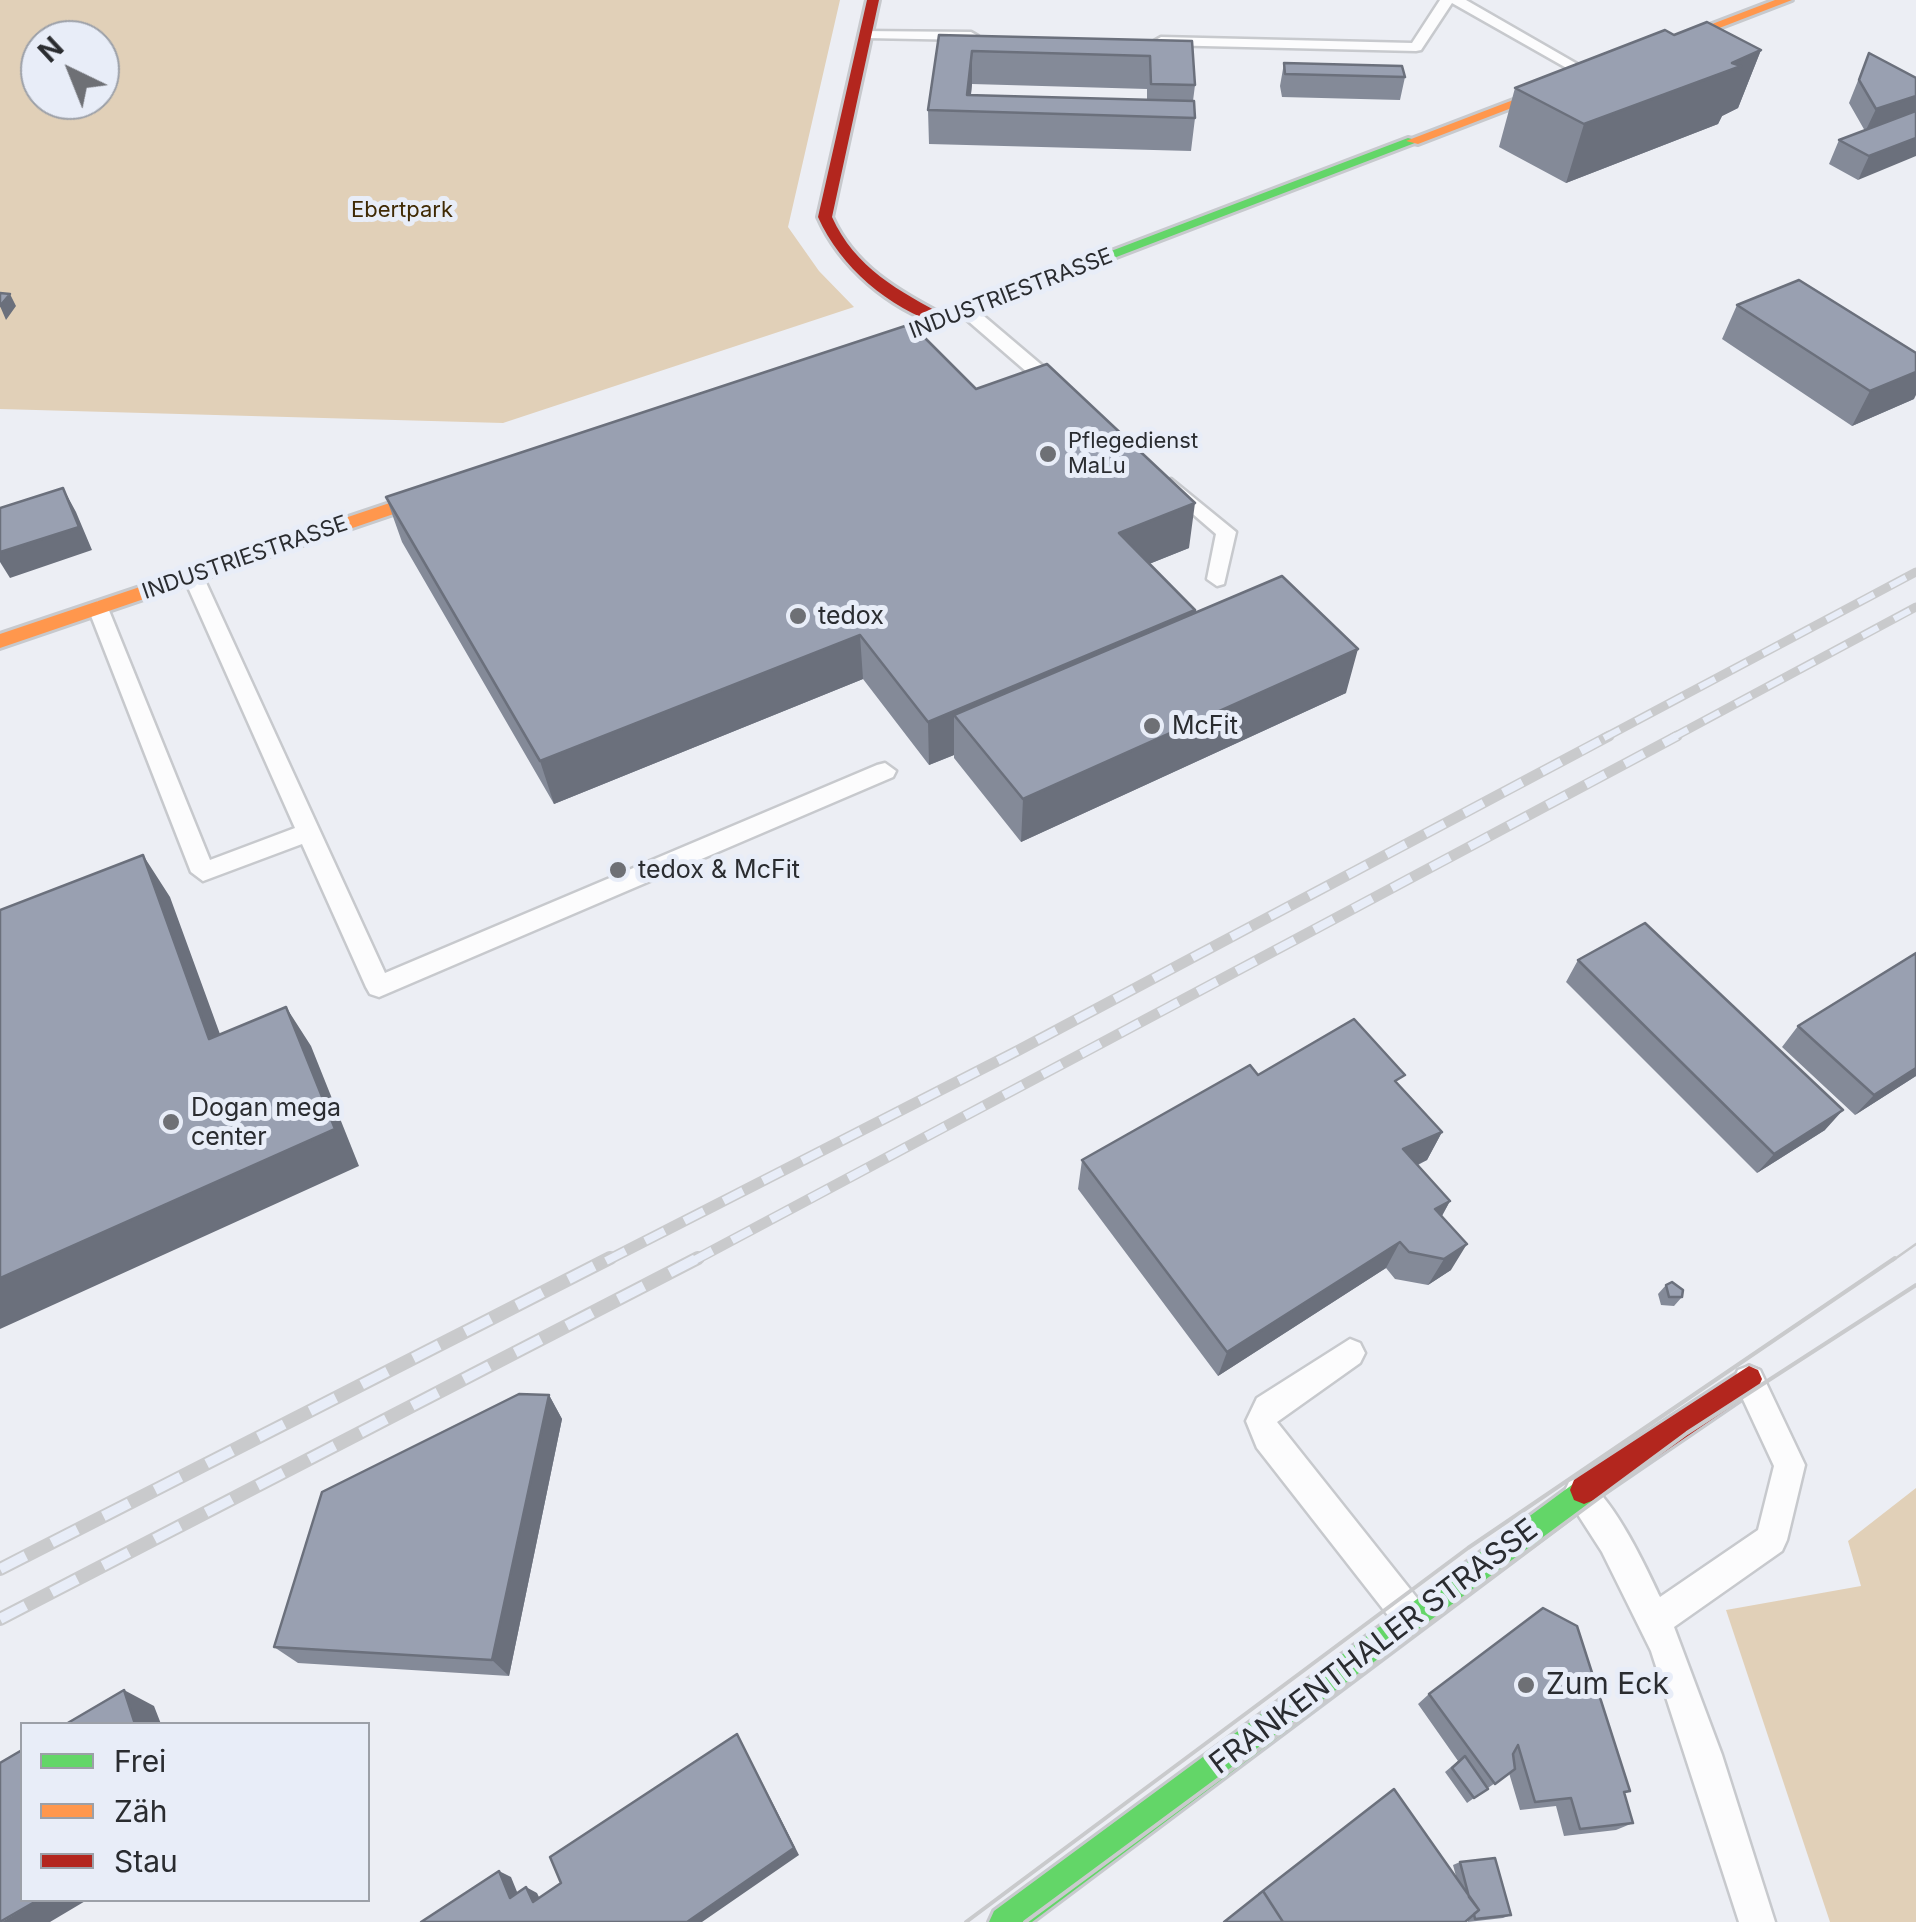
<!DOCTYPE html>
<html>
<head>
<meta charset="utf-8">
<style>
  body { margin:0 }
  #map { position:relative; width:1916px; height:1922px; overflow:hidden; background:#eceef4; font-family:Inter,sans-serif }
  canvas { display:block }
  .legend { position:absolute; left:20px; top:1722px; width:350px; height:180px; box-sizing:border-box; background:#e8edf8; border:2px solid #9ca0a8; margin:0; padding:12px 18px; list-style:none; font-size:30px; color:#2a2c30 }
  .legend li { display:flex; align-items:center; gap:20px; height:50px }
  .legend b { width:50px; border:2px solid #9ca0a8 }
  .north { position:absolute; left:20px; top:20px; width:100px; height:100px; box-sizing:border-box; background:#e8edf8; border:2px solid #9ca0a8; border-radius:50%; rotate:317deg; font-size:28px; font-weight:700; line-height:40px; text-align:center; color:#2a2c30 }
  .north::after { content:''; display:block; margin:auto; width:35px; height:45px; background:#6e7075; clip-path:polygon(50% 0,100% 100%,50% 72%,0 100%) }
</style>
</head>
<body>
<div id="map">
<canvas width="1916" height="1922"></canvas>
<ul class="legend">
<li><b style="height:12px;background:#63d668"></b>Frei</li>
<li><b style="height:12px;background:#ff974d"></b>Zäh</li>
<li><b style="height:12px;background:#b3261e"></b>Stau</li>
</ul>
<div class="north">N</div>
</div>
<script>
const context = document.querySelector('canvas').getContext('2d');
context.lineJoin = 'round';
function fill(path, color) {
  context.fillStyle = color;
  context.fill(path, 'evenodd');
}
function trace(path, color, width, dash) {
  context.strokeStyle = color;
  context.lineWidth = width;
  context.lineCap = dash ? 'butt' : 'round';
  context.setLineDash(dash || []);
  context.stroke(path);
}
function write(font, color, halo, rows, align = 'center') {
  context.font = font + ' Inter,sans-serif';
  context.lineWidth = 10;
  context.setLineDash([]);
  context.textBaseline = 'middle';
  context.strokeStyle = halo;
  context.fillStyle = color;
  for (const [text, x, y, turn = 0] of rows) {
    context.save();
    context.translate(x, y);
    context.rotate((+turn || 0) * Math.PI / 180);
    context.textAlign = isNaN(turn) ? turn : align;
    if (halo) context.strokeText(text, 0, 0);
    context.fillText(text, 0, 0);
    context.restore();
  }
}
const green = new Path2D(`
  M0,0H840L788,227L819,271L854,307L503,423L0,409ZM40,40H100V100H40Z
  M1916,1488V1922H1830L1726,1610L1861,1586L1848,1541Z`);
const lane = new Path2D(`
  M1440,0H1466L1598,76L1586,79L1452,3L1421,50L1416,51L1161,45L1154,41L1161,37L1412,43Z
  M861,31L971,32L978,36L971,40L866,38L861,37Z
  M960,306H972L1064,384V392H1050L960,314Z
  M1171,479L1236,532L1224,584L1217,586L1207,579L1216,534L1164,489L1161,485Z
  M193,569L203,576L385,973L877,765L885,763L896,771L893,777L379,997L370,994L366,987L302,844L203,881L191,872L88,608L98,601L108,608L210,860L295,828L183,576Z
  M1350,1339L1360,1343L1365,1353L1360,1363L1277,1422L1421,1603L1425,1615L1421,1627L1409,1631L1397,1627L1257,1448L1246,1421L1257,1398Z
  M1749,1366L1760,1370L1805,1465L1787,1540L1782,1551L1674,1627L1722,1755L1775,1922H1739L1651,1651L1602,1552L1564,1493L1569,1482L1580,1477C1610,1490 1646,1567 1660,1597L1758,1530L1774,1466L1734,1380L1738,1370Z`);
const fast = new Path2D(`
  M1408,138L1420,141L852,358L838,355Z
  M1584,1476L1594,1480L1598,1490L1594,1500L1032,1922H989L994,1911Z`);
const slow = new Path2D(`
  M1775,0H1792L1418,144L1406,141Z
  M461,479L467,481V489L0,648V634Z`);
const jam = new Path2D(`
  M867,0H879L832,217C855,268 899,291 947,317V323L941,325C889,308 840,267 818,217Z
  M1749,1366L1758,1370L1762,1379L1758,1388L1594,1500L1584,1504L1574,1500L1570,1490L1574,1480Z`);
const tramFar1 = new Path2D(`
  M1892,1261L1916,1244`);
const tram = new Path2D(`
  M966,1922L1468,1548L1895,1258
  M1025,1922L1687,1433L1916,1285`);
const railFar2 = new Path2D(`
  M1604,738L1916,572
  M1672,738L1916,607`);
const railFar1 = new Path2D(`
  M606,1261L1019,1050L1609,736
  M693,1261L1677,736`);
const rail = new Path2D(`
  M0,1569L610,1258
  M0,1619L698,1258`);
const wall = new Path2D(`
  M939,35L1192,41L1195,85L1193,101L1195,118L1191,151L929,144L928,110ZM972,84L1147,89V100L971,95Z
  M1674,35L1761,50L1738,108L1722,116L1718,124L1566,183L1499,147L1515,88Z
  M1869,53L1916,78L1858,180L1829,164L1839,140L1865,131L1849,103Z
  M1284,63L1405,77L1400,100L1282,97L1280,86Z
  M1737,305L1914,399L1852,426L1722,339Z
  M976,389L1189,548L1149,564L1195,610L1194,613L1346,693L1021,842L954,758V755L929,765L863,679L554,804L402,542L386,497Z
  M1578,960L1825,1130L1757,1173L1566,982Z
  M1798,1026L1916,1076L1855,1115L1782,1047Z
  M1258,1075L1400,1086L1442,1132L1427,1160L1418,1165L1450,1201L1442,1216L1451,1270L1428,1285L1395,1279L1386,1268L1218,1376L1078,1189L1082,1160Z
  M1666,1285L1682,1297L1674,1306L1661,1305L1658,1294Z
  M549,1395L562,1419L509,1676L298,1663L274,1647Z
  M1429,1694L1630,1791L1624,1794L1633,1823L1616,1830L1564,1836L1556,1806L1520,1810L1509,1773L1467,1803L1445,1772L1458,1761L1418,1704Z
  M1394,1789L1457,1880L1453,1865L1460,1862L1511,1915L1503,1918L1468,1922V1920L1465,1922H1223Z`);
const shadedWall = new Path2D(`
  M1761,50L1738,108L1722,116L1718,124L1566,183L1584,124Z
  M972,51V84L969,111L967,95Z
  M1916,96V115L1865,132L1876,109Z
  M1916,138V156L1858,180L1869,156Z
  M10,294L16,306L6,320L0,306Z
  M1916,372V395L1914,399L1852,426L1870,391Z
  M63,488L76,512L92,550L10,578L0,562V552Z
  M1195,503L1189,548L1114,578L1119,533Z
  M1195,610L1188,655L954,715V755L929,765L928,722Z
  M860,635L863,679L554,804L540,761Z
  M1358,649L1346,693L1021,842L1023,799Z
  M143,855L170,897L236,1078L209,1039Z
  M286,1007L311,1046L359,1166L0,1329V1278Z
  M1916,1068V1076L1855,1115L1874,1095Z
  M1843,1110L1825,1130L1757,1173L1774,1154Z
  M1442,1132L1427,1160L1390,1177L1403,1149Z
  M1450,1201L1435,1228V1209Z
  M1400,1242L1386,1268L1218,1376L1227,1352Z
  M1467,1244L1451,1270L1428,1285L1444,1259Z
  M549,1395L562,1419L509,1676L492,1660Z
  M124,1690L154,1706L161,1724H135Z
  M742,1743L799,1855L702,1922H687Z
  M499,1871L511,1877L522,1904L510,1898Z
  M526,1887L537,1893L544,1907L533,1902Z
  M38,1900H87L50,1922H2Z`);
const building = new Path2D(`
  M1707,22L1761,50L1732,63L1741,66L1584,124L1515,88L1665,30L1674,35Z
  M939,35L1192,41L1195,85L1151,84L1150,56L972,51L967,95L1194,101L1195,118L928,110Z
  M1869,53L1916,78V96L1876,109L1859,80Z
  M1284,63L1402,66L1405,77L1285,74Z
  M1916,111V138L1869,156L1839,140Z
  M1799,280L1916,353V372L1870,391L1737,305Z
  M0,293L10,294L0,306Z
  M911,324L976,389L1047,364L1195,503L1119,533L1195,610L928,722L860,635L540,761L386,497Z
  M63,488L79,527L0,552V508Z
  M1282,576L1358,649L1023,799L954,715Z
  M143,855L209,1039L286,1007L335,1129L0,1278V910Z
  M1645,923L1843,1110L1774,1154L1578,960Z
  M1916,953V1068L1874,1095L1798,1026Z
  M1354,1019L1405,1075L1395,1081L1442,1132L1403,1149L1450,1201L1435,1209L1467,1244L1444,1259L1409,1252L1400,1242L1227,1352L1082,1160L1250,1065L1258,1075Z
  M1672,1282L1683,1290L1682,1297H1669L1666,1285Z
  M519,1394L549,1395L492,1660L274,1647L322,1492Z
  M1543,1608L1577,1626L1630,1791L1624,1792L1633,1823L1580,1829L1571,1798L1535,1802L1518,1745L1513,1754L1515,1769L1495,1784L1429,1694Z
  M124,1690L135,1724H66Z
  M737,1734L794,1848L687,1922H421L499,1871L510,1898L526,1887L533,1902L561,1883L550,1857Z
  M22,1750V1900H38L0,1922V1763Z
  M1465,1756L1488,1789L1474,1798L1452,1768Z
  M1394,1789L1479,1910L1465,1922H1283L1263,1891L1259,1894Z
  M1495,1858L1511,1915L1475,1919L1474,1914L1479,1910L1469,1897L1460,1862Z
  M1263,1891L1283,1922H1224Z`);
const markers = [
  [1048,454,10,"#6e7075"],
  [798,616,10,"#6e7075"],
  [1152,726,10,"#6e7075"],
  [618,870,10,"#6e7075"],
  [171,1122,10,"#6e7075"],
  [1526,1685,10,"#6e7075"]
];
const farParknames = [
  ["Ebertpark",402,210]
];
const farStreetnames = [
  ["INDUSTRIESTRASSE",1011,294,-21],
  ["INDUSTRIESTRASSE",245,558,-19]
];
const farPoinames = [
  ["Pflegedienst",1068,441],
  ["MaLu",1068,466]
];
const poiNames = [
  ["tedox",818,616],
  ["McFit",1172,726],
  ["tedox & McFit",638,870],
  ["Dogan mega",191,1108],
  ["center",191,1137]
];
const nearStreetnames = [
  ["FRANKENTHALER STRASSE",1374,1647,-37]
];
const nearPoinames = [
  ["Zum Eck",1546,1685]
];
fill(green, '#e1d0b8');
trace(lane, '#c7c9cd', 5);
trace(fast, '#c7c9cd', 6);
trace(slow, '#c7c9cd', 6);
trace(jam, '#c7c9cd', 6);
fill(lane, '#fcfcfd');
fill(fast, '#63d668');
fill(slow, '#ff974d');
fill(jam, '#b3261e');
trace(tramFar1, '#c9cacc', 2.5);
trace(tram, '#c9cacc', 4);
trace(railFar2, '#c9cacc', 9);
trace(railFar1, '#c9cacc', 11);
trace(rail, '#c9cacc', 14);
trace(railFar2, '#e8edf8', 6, [18]);
trace(railFar1, '#e8edf8', 8, [22]);
trace(rail, '#e8edf8', 10, [29]);
fill(wall, '#848a98');
fill(shadedWall, '#6b707c');
fill(building, '#99a0b1');
trace(building, '#6b707c', 2.5);
for (const [x, y, r, color] of markers) {
  const dot = new Path2D();
  dot.arc(x, y, r, 0, 2 * Math.PI);
  context.fillStyle = color;
  context.fill(dot);
  trace(dot, '#e8edf8', 4);
}
write('22px', '#402a04', '#e8edf8', farParknames);
write('22px', '#2a2c30', '#e8edf8', farStreetnames);
write('22px', '#2a2c30', '#e8edf8', farPoinames, 'left');
write('25px', '#2a2c30', '#e8edf8', poiNames, 'left');
write('30px', '#2a2c30', '#e8edf8', nearStreetnames);
write('30px', '#2a2c30', '#e8edf8', nearPoinames, 'left');
</script>
</body>
</html>
